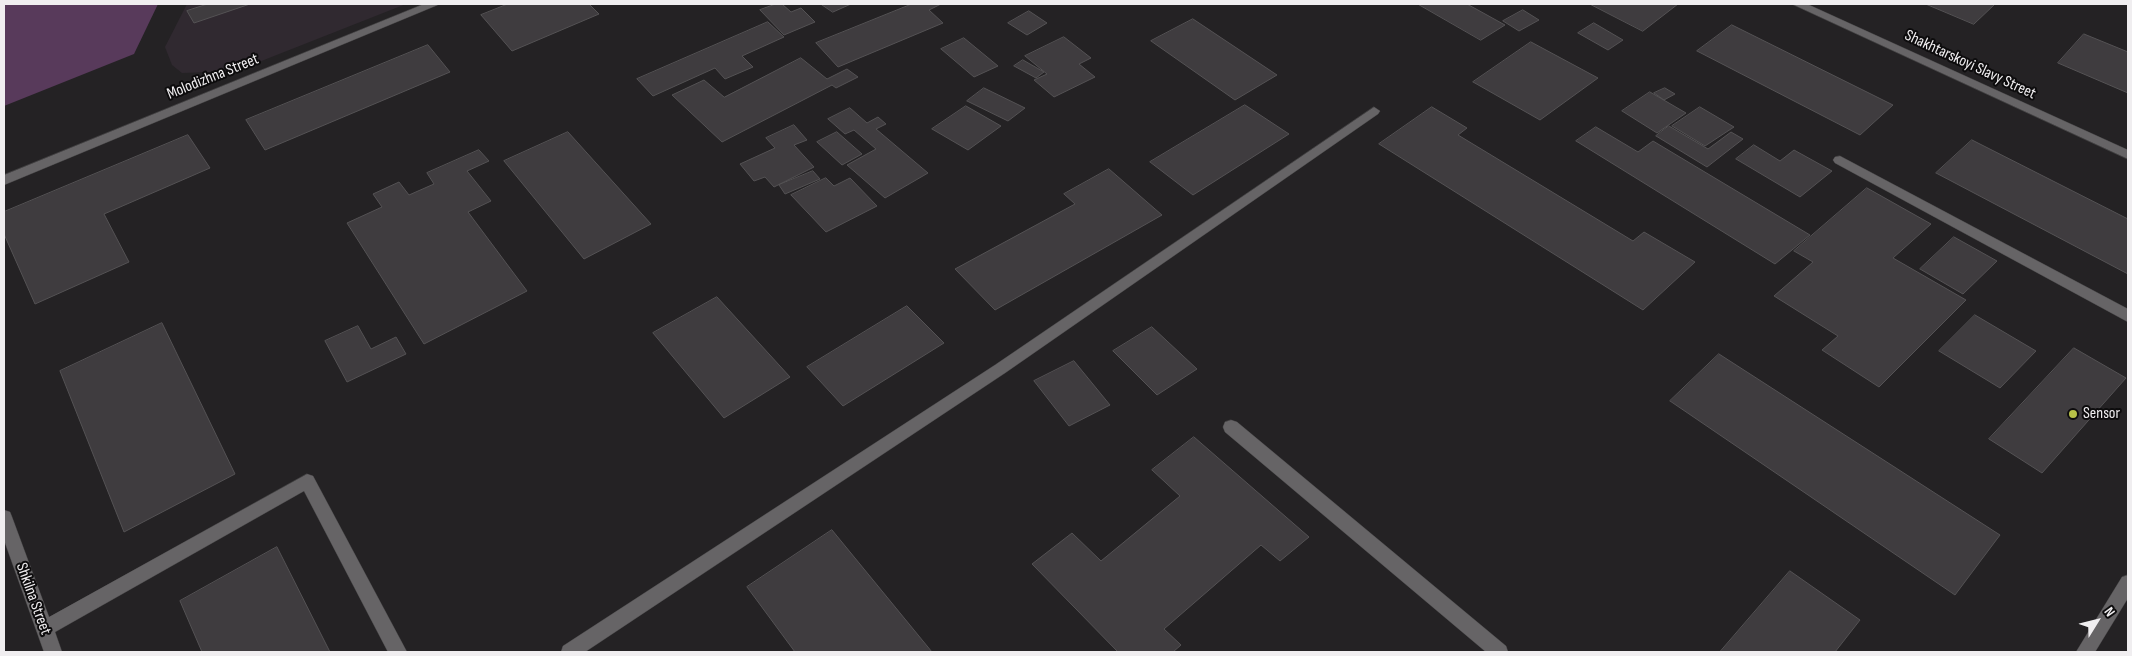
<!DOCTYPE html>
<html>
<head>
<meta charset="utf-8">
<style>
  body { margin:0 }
  #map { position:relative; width:2132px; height:656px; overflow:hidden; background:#242224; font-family:"Sofia Sans Condensed",sans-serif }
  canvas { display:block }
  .frame { position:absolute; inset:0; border:5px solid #f0eef0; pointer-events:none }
  .north { position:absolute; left:2072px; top:596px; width:50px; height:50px; -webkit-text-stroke:4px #0d0c0d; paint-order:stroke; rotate:54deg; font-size:14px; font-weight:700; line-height:20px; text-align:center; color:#f0eef0 }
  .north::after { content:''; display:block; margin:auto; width:18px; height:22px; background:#f0eef0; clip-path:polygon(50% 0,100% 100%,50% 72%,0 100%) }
</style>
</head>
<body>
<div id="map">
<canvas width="2132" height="656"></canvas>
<div class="frame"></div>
<div class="north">N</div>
</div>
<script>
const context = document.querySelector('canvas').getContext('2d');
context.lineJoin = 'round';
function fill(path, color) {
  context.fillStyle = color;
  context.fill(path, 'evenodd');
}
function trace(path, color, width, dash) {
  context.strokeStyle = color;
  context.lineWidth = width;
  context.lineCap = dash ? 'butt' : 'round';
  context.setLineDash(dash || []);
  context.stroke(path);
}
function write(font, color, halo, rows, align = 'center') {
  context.font = font + ' "Sofia Sans Condensed",sans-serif';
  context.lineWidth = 4;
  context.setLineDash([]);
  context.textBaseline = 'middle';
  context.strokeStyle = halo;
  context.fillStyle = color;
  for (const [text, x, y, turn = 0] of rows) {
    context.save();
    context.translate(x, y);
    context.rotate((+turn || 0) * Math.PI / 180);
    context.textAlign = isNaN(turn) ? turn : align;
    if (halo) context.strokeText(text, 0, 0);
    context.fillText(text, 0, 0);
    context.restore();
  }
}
const built = new Path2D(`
  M187,4H406L236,71L182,73L172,65L165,47Z`);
const green = new Path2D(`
  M4,4H158L134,54L4,106Z`);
const building = new Path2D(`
  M208,4H250L194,23L187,11Z
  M508,4H589L599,14L512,51L481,15Z
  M776,4H782L791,12L801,8L815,22L784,35L760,10Z
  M821,4H851L833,12Z
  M912,4H941L929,10L943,23L838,67L816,43Z
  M1418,4H1467L1505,25L1481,40Z
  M1590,4H1678L1643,31Z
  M1926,4H1995L1974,24Z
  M1523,10L1539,20L1519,31L1503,21Z
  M1029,11L1047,23L1027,35L1008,23Z
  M1193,19L1277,75L1235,100L1151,41Z
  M768,22L784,37L742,56L753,67L725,79L715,68L653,96L637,79Z
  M1594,23L1623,40L1608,50L1578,33Z
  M1732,25L1893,105L1860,135L1697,51Z
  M2084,34L2128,52V93L2058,63Z
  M1064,37L1091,58L1079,64L1095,77L1054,97L1034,80L1047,74L1025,56Z
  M964,38L998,66L974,77L941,49Z
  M1531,42L1598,78L1540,120L1473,82Z
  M428,45L450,72L265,150L246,120Z
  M801,58L827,79L847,69L858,77L836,88L832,85L722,142L672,95L704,80L724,97Z
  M1023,60L1044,72L1036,78L1014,66Z
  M984,88L1025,108L1008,121L967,101Z
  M1665,88L1675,94L1664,100L1654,93Z
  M1650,92L1686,113L1657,133L1622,111Z
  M1245,105L1289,134L1193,195L1150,162Z
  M966,106L1001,126L968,150L932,129Z
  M1432,107L1467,128L1458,135L1633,241L1644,232L1695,262L1643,310L1379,144Z
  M1700,107L1734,127L1705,146L1672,126Z
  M850,108L867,123L878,117L886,124L876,129L928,173L885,198L847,165L876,149L854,130L845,134L828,119Z
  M794,125L807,140L794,145L814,167L774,187L765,177L754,181L740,164L775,148L766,138Z
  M1669,126L1708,149L1731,132L1743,139L1707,167L1656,136Z
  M1596,127L1638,152L1653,141L1810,235L1775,264L1576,141Z
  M568,132L651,224L584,259L504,161Z
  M837,132L862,154L842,165L817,142Z
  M188,135L210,168L104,214L129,262L35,304L4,234V212Z
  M1972,140L2128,219V274L1936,173Z
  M1754,145L1780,161L1794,150L1832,171L1800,197L1736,159Z
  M479,150L489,161L467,171L491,201L468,212L527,291L424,344L347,223L382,207L373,194L399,182L409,195L434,184L427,173Z
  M1109,169L1162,215L995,310L955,269L1075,204L1064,194Z
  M813,171L820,179L785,194L779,185Z
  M826,178L834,186L850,178L877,206L826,232L791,195Z
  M1867,188L1931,224L1893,258L1966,300L1879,387L1822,350L1838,336L1774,296L1813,262L1794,251Z
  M1954,237L1997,261L1963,294L1920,269Z
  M717,297L790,377L724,418L653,333Z
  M907,306L944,343L843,406L807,367Z
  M1975,315L2036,351L2000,388L1939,351Z
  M162,323L235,474L124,532L60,371Z
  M358,326L371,349L396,337L406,354L347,382L325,341Z
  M1152,327L1197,369L1157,395L1113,351Z
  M2074,348L2126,378L2042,473L1989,439Z
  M1719,354L2000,535L1955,595L1670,401Z
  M1074,361L1110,405L1069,426L1034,381Z
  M1194,437L1309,537L1280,561L1261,545L1164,629L1181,645L1173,652H1118L1032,564L1072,533L1101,561L1180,496L1152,470Z
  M832,530L932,652H795L747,587Z
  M277,547L330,652H202L180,601Z
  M1790,571L1860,620L1835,652H1720Z`);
const minor = new Path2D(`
  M424,4H440L4,185V175Z
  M1792,4H1807L2128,150V159Z
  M1374,107L1380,111L1378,114L1005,373L585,652H561L563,646L995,365Z
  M1840,156L2128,309V322L1835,163L1833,160L1835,157Z
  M1231,420L1237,422L1506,646L1508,652H1486L1225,432L1223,427L1225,422Z
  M307,474L313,476L407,652H388L304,491L55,632L62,652H44L4,540V510L10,512L12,517L49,617Z
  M2128,575V598L2095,652H2076L2122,577Z`);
const markers = [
  [2073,414,5,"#b7c148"]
];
const streetNames = [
  ["Shakhtarskoyi Slavy Street",1970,65,25],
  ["Molodizhna Street",213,77,-22],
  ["Shkilna Street",33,599,70]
];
const poiNames = [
  ["Sensor",2083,414]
];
fill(built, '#302930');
fill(green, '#583a5b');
fill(building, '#3f3c3f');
trace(building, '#545254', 1);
trace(minor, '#3f3e3f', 1);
fill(minor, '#666466');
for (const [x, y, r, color] of markers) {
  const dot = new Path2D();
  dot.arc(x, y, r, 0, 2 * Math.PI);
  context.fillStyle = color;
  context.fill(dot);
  trace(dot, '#0d0c0d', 2);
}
write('16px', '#f0eef0', '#0d0c0d', streetNames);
write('16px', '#f0eef0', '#0d0c0d', poiNames, 'left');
</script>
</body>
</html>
